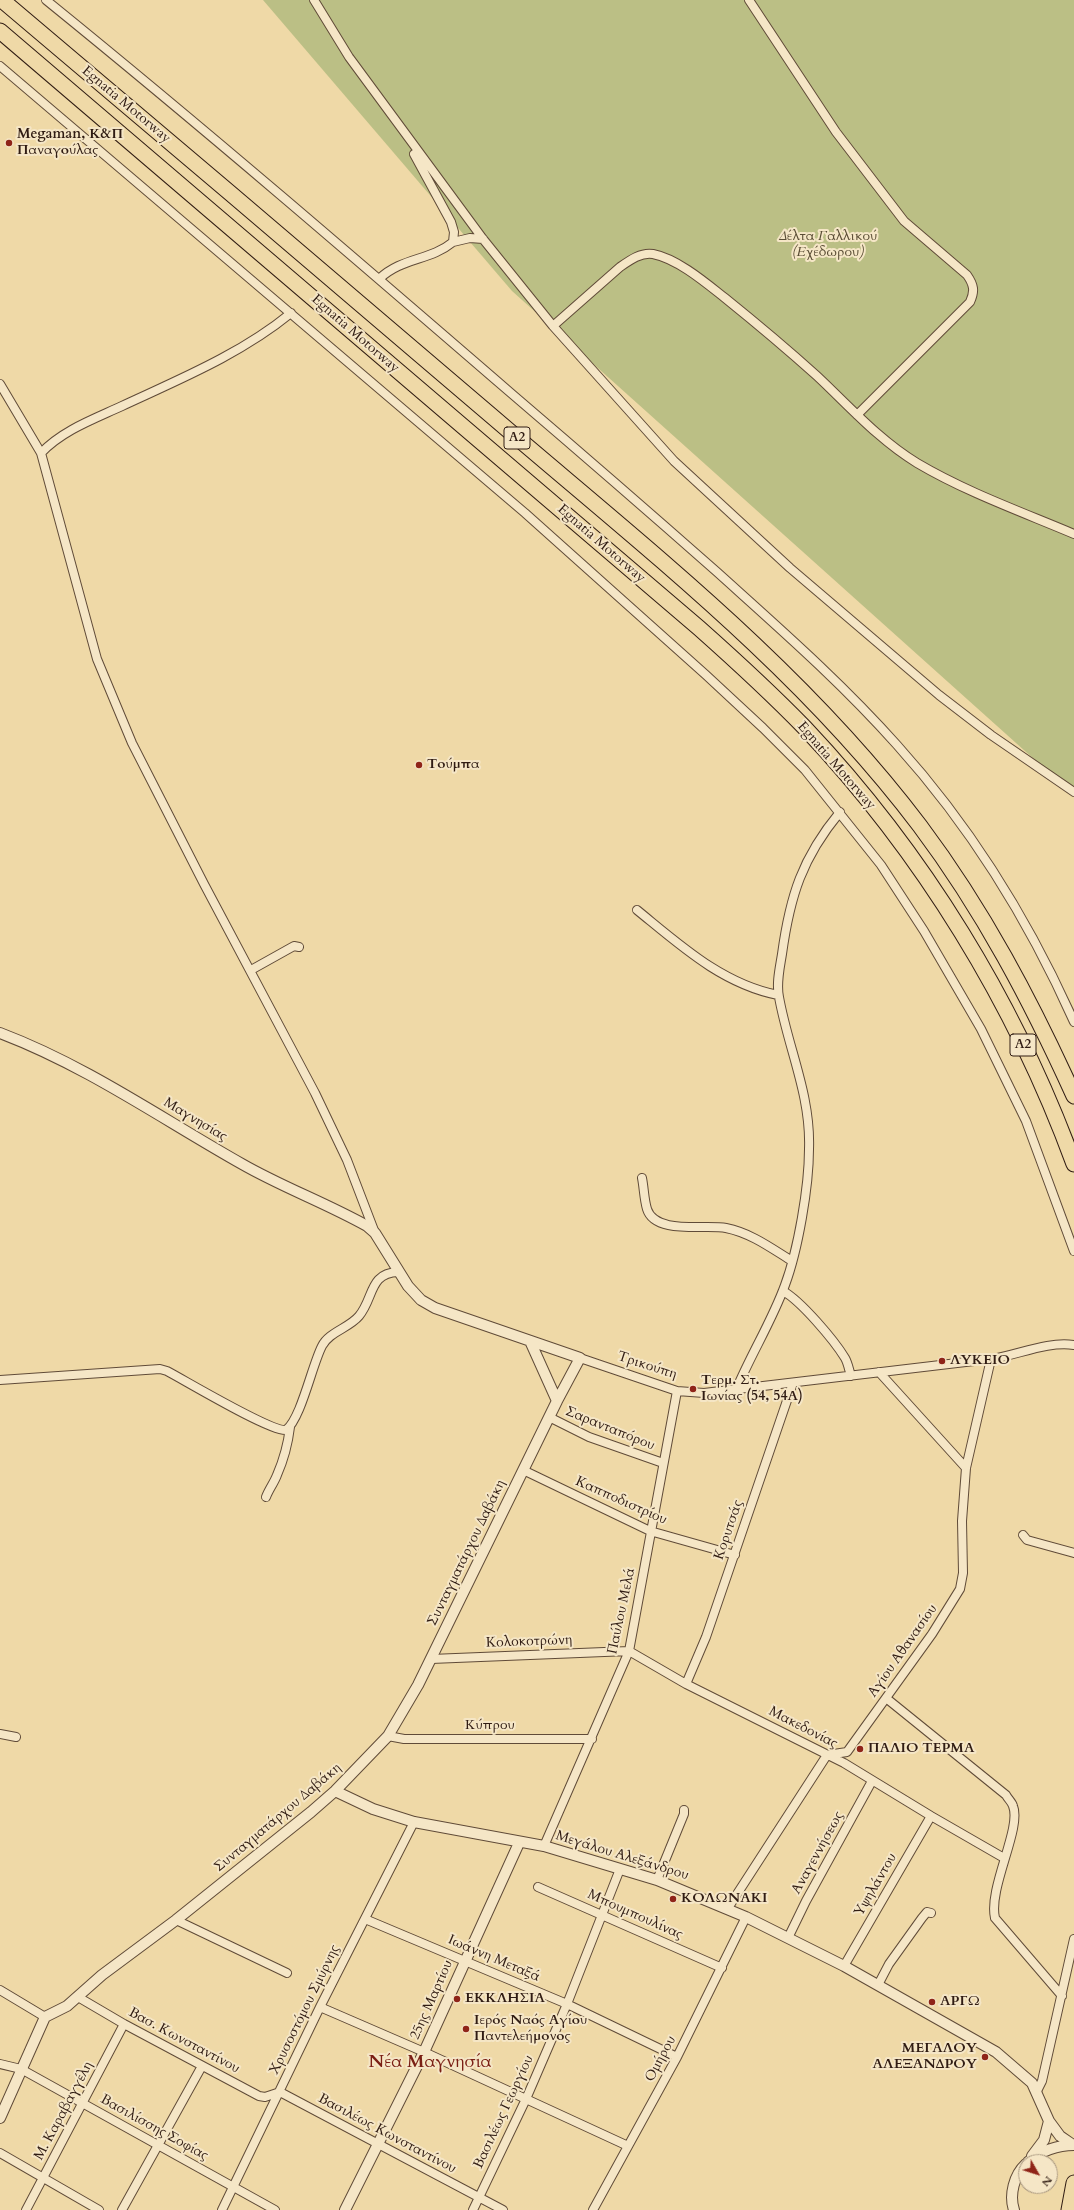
<!DOCTYPE html>
<html>
<head>
<meta charset="utf-8">
<style>
  body { margin:0 }
  #map { position:relative; width:1074px; height:2210px; overflow:hidden; background:#efd9a7; font-family:Cardo,serif }
  canvas { display:block }
  .north { position:absolute; left:1018px; top:2154px; width:40px; height:40px; box-sizing:border-box; background:#f5e6c6; border:1px solid #a6957e; border-radius:50%; rotate:129deg; font-size:11px; font-weight:700; line-height:16px; text-align:center; color:#301c13 }
  .north::after { content:''; display:block; margin:auto; width:14px; height:18px; background:#8f2418; clip-path:polygon(50% 0,100% 100%,50% 72%,0 100%) }
</style>
</head>
<body>
<div id="map">
<canvas width="1074" height="2210"></canvas>
<div class="north">N</div>
</div>
<script>
const context = document.querySelector('canvas').getContext('2d');
context.lineJoin = 'round';
function fill(path, color) {
  context.fillStyle = color;
  context.fill(path, 'evenodd');
}
function trace(path, color, width, dash) {
  context.strokeStyle = color;
  context.lineWidth = width;
  context.lineCap = dash ? 'butt' : 'round';
  context.setLineDash(dash || []);
  context.stroke(path);
}
function write(font, color, halo, rows, align = 'center') {
  context.font = font + ' Cardo,serif';
  context.lineWidth = 4;
  context.setLineDash([]);
  context.textBaseline = 'middle';
  context.strokeStyle = halo;
  context.fillStyle = color;
  for (const [text, x, y, turn = 0] of rows) {
    context.save();
    context.translate(x, y);
    context.rotate((+turn || 0) * Math.PI / 180);
    context.textAlign = isNaN(turn) ? turn : align;
    if (halo) context.strokeText(text, 0, 0);
    context.fillText(text, 0, 0);
    context.restore();
  }
}
const green = new Path2D(`
  M263,0H1074V795L512,291Z`);
const minor = new Path2D(`
  M46,0C204,128 358,261 512,394C581,453 649,512 717,572C779,628 841,682 897,745C970,826 1030,923 1074,1022
  M314,0L349,57L483,239L553,326L674,461L790,568L939,695L991,735L1074,792
  M749,0L836,132L904,221L967,275C974,285 975,291 970,302L857,415
  M0,66L525,513L706,675L763,728L805,770L881,865L924,931L981,1029L1026,1121L1074,1251
  M453,242L470,238L483,239
  M379,279C402,257 430,261 453,242L454,232L451,222L414,154
  M553,326L620,267C630,260 641,252 653,254C678,259 706,283 725,298C756,323 787,349 817,376C849,406 879,440 917,463C966,492 1022,512 1074,534
  M0,384L41,453L97,659L132,743L204,884L315,1093L347,1160L375,1233
  M41,453C63,430 94,419 122,406C180,379 241,354 291,313
  M637,910C680,945 722,984 778,995
  M251,970L294,946L299,947
  M642,1178C644,1188 644,1199 647,1209C655,1235 706,1224 726,1228C751,1233 771,1248 792,1261
  M783,1291C801,1301 834,1340 845,1358C848,1363 849,1370 851,1376
  M580,1358L677,1391L704,1393L991,1359C1018,1355 1047,1341 1074,1345
  M879,1372L966,1468
  M0,1380L160,1369L167,1371C186,1381 271,1432 286,1430C301,1419 312,1365 322,1346C329,1332 349,1328 359,1316C374,1298 369,1273 398,1272
  M736,1390C751,1354 772,1321 785,1285C798,1250 809,1187 809,1149C811,1095 788,1048 779,997C776,983 780,967 782,954C790,896 802,858 840,812
  M549,1417L589,1437L663,1463
  M523,1470L650,1531L735,1555
  M266,1497C269,1489 274,1483 277,1475C284,1459 288,1444 290,1427
  M1023,1535L1027,1540L1074,1553
  M431,1659L629,1651L686,1684L844,1763L931,1816L1004,1858
  M686,1684L706,1637L793,1383
  M886,1698L1006,1795C1008,1799 1012,1802 1013,1806C1022,1828 988,1888 995,1918L1062,1996
  M0,1734L16,1737
  M388,1736L404,1739H592
  M544,1846L629,1651L677,1391
  M657,1880L684,1814V1810
  M538,1887L722,1968
  M728,1908L827,1755L847,1752L932,1634L960,1589L963,1573L962,1521L966,1468L991,1359
  M365,1919L567,2004L677,2057
  M176,1920L287,1973
  M788,1938L806,1901L872,1781
  M844,1966L931,1816
  M878,1985L889,1964L922,1918L927,1912L931,1913
  M0,1990L45,2017
  M78,1997L124,2024L259,2096L265,2097L280,2092L503,2210
  M320,2007L424,2052L628,2146
  M0,2064L21,2069L275,2210
  M1037,2091L1042,2081L1074,1939
  M0,2153L99,2210
  M26,2210L124,2024
  M122,2210L202,2066
  M222,2210L320,2007L414,1822
  M473,2210L526,2099L567,2004L620,1869
  M593,2210L677,2057L746,1917`);
const tertiary = new Path2D(`
  M0,1033C87,1066 162,1119 242,1164C282,1187 326,1203 367,1226L375,1233L408,1286L421,1300L435,1308L580,1358L557,1401L418,1685L388,1736L335,1791L311,1812L176,1920L102,1975L67,2006L45,2017L0,2118
  M530,1341L557,1401
  M335,1791L373,1809L414,1822L544,1846L657,1880L746,1917L844,1966L996,2052L1032,2083L1049,2121L1060,2136L1073,2145
  M1032,2156L1044,2140L1049,2121
  M1028,2162C1040,2151 1058,2145 1074,2145
  M345,2210L424,2052L519,1843
  M1014,2210C1009,2195 1014,2175 1026,2164`);
const motorway = new Path2D(`
  M2,0C166,139 331,278 494,418C643,546 801,668 920,826C983,910 1031,1001 1074,1096
  M0,31L699,628C735,660 771,693 805,728C923,853 1015,1003 1074,1164
  M1069,2210L1074,2183`);
const markers = [
  [9,143,4,"#8f2418"],
  [419,765,4,"#8f2418"],
  [942,1361,4,"#8f2418"],
  [693,1389,4,"#8f2418"],
  [860,1749,4,"#8f2418"],
  [673,1899,4,"#8f2418"],
  [457,1999,4,"#8f2418"],
  [932,2002,4,"#8f2418"],
  [466,2029,4,"#8f2418"],
  [985,2057,4,"#8f2418"]
];
const shields = [
  [517,438,26],
  [1023,1045,26]
];
const shieldNames = [
  ["Α2",517,438],
  ["Α2",1023,1045]
];
const streetNames = [
  ["Egnatia Motorway",126,105,40],
  ["Egnatia Motorway",355,334,41],
  ["Egnatia Motorway",601,544,41],
  ["Egnatia Motorway",836,766,49],
  ["Μαγνησίας",195,1120,31],
  ["Τρικούπη",647,1366,18],
  ["Σαρανταπόρου",610,1429,22],
  ["Καπποδιστρίου",621,1501,24],
  ["Κορυτσάς",729,1530,-71],
  ["Συνταγματάρχου Δαβάκη",467,1553,-64],
  ["Παύλου Μελά",622,1611,-78],
  ["Κολοκοτρώνη",529,1642,-2],
  ["Αγίου Αθανασίου",903,1651,-55],
  ["Κύπρου",490,1726],
  ["Μακεδονίας",803,1728,27],
  ["Συνταγματάρχου Δαβάκη",278,1818,-40],
  ["Αναγεννήσεως",818,1853,-61],
  ["Μεγάλου Αλεξάνδρου",622,1856,17],
  ["Υψηλάντου",876,1885,-60],
  ["Μπουμπουλίνας",635,1915,24],
  ["Ιωάννη Μεταξά",494,1959,23],
  ["25ης Μαρτίου",432,2000,-66],
  ["Χρυσοστόμου Σμύρνης",305,2010,-64],
  ["Βασ. Κωνσταντίνου",184,2041,28],
  ["Ομήρου",661,2059,-62],
  ["Μ. Καραβαγγέλη",64,2111,-62],
  ["Βασιλέως Γεωργίου",504,2112,-65],
  ["Βασιλίσσης Σοφίας",154,2128,29],
  ["Βασιλέως Κωνσταντίνου",387,2134,28]
];
const poiNames = [
  ["Megaman, Κ&Π",17,135],
  ["Παναγούλας",17,151],
  ["Τούμπα",427,765],
  ["ΛΥΚΕΙΟ",950,1361],
  ["Τερμ. Στ.",701,1381],
  ["Ιωνίας (54, 54Α)",701,1397],
  ["ΠΑΛΙΟ ΤΕΡΜΑ",868,1749],
  ["ΚΟΛΩΝΑΚΙ",681,1899],
  ["ΕΚΚΛΗΣΙΑ",465,1999],
  ["ΑΡΓΩ",940,2002],
  ["Ιερός Ναός Αγίου",474,2021],
  ["Παντελεήμονος",474,2037],
  ["ΜΕΓΑΛΟΥ",977,2049,"right"],
  ["ΑΛΕΞΑΝΔΡΟΥ",977,2065,"right"]
];
const parkNames = [
  ["Δέλτα Γαλλικού",828,237],
  ["(Εχέδωρου)",828,253]
];
const districtNames = [
  ["Νέα Μαγνησία",430,2063]
];
fill(green, '#bbbf85');
trace(minor, '#604b38', 10);
trace(tertiary, '#604b38', 12);
trace(motorway, '#301c13', 17);
trace(minor, '#f5e6c6', 8);
trace(tertiary, '#f5e6c6', 10);
trace(motorway, '#efd9a7', 15);
for (const [x, y, r, color] of markers) {
  const dot = new Path2D();
  dot.arc(x, y, r, 0, 2 * Math.PI);
  context.fillStyle = color;
  context.fill(dot);
  trace(dot, '#f5e6c6', 1.5);
}
for (const [x, y, w] of shields) {
  const box = new Path2D();
  box.roundRect(x - w / 2, y - 11, w, 22, 3);
  context.fillStyle = '#f5e6c6';
  context.fill(box);
  trace(box, '#301c13', 1);
}
write('bold 13px', '#301c13', null, shieldNames);
write('14px', '#301c13', '#f5e6c6', streetNames);
write('bold 14px', '#301c13', '#f5e6c6', poiNames, 'left');
write('italic 14px', '#5a4d35', '#f5e6c6', parkNames);
write('bold 18px', '#7a1f14', '#f5e6c6', districtNames);
</script>
</body>
</html>
